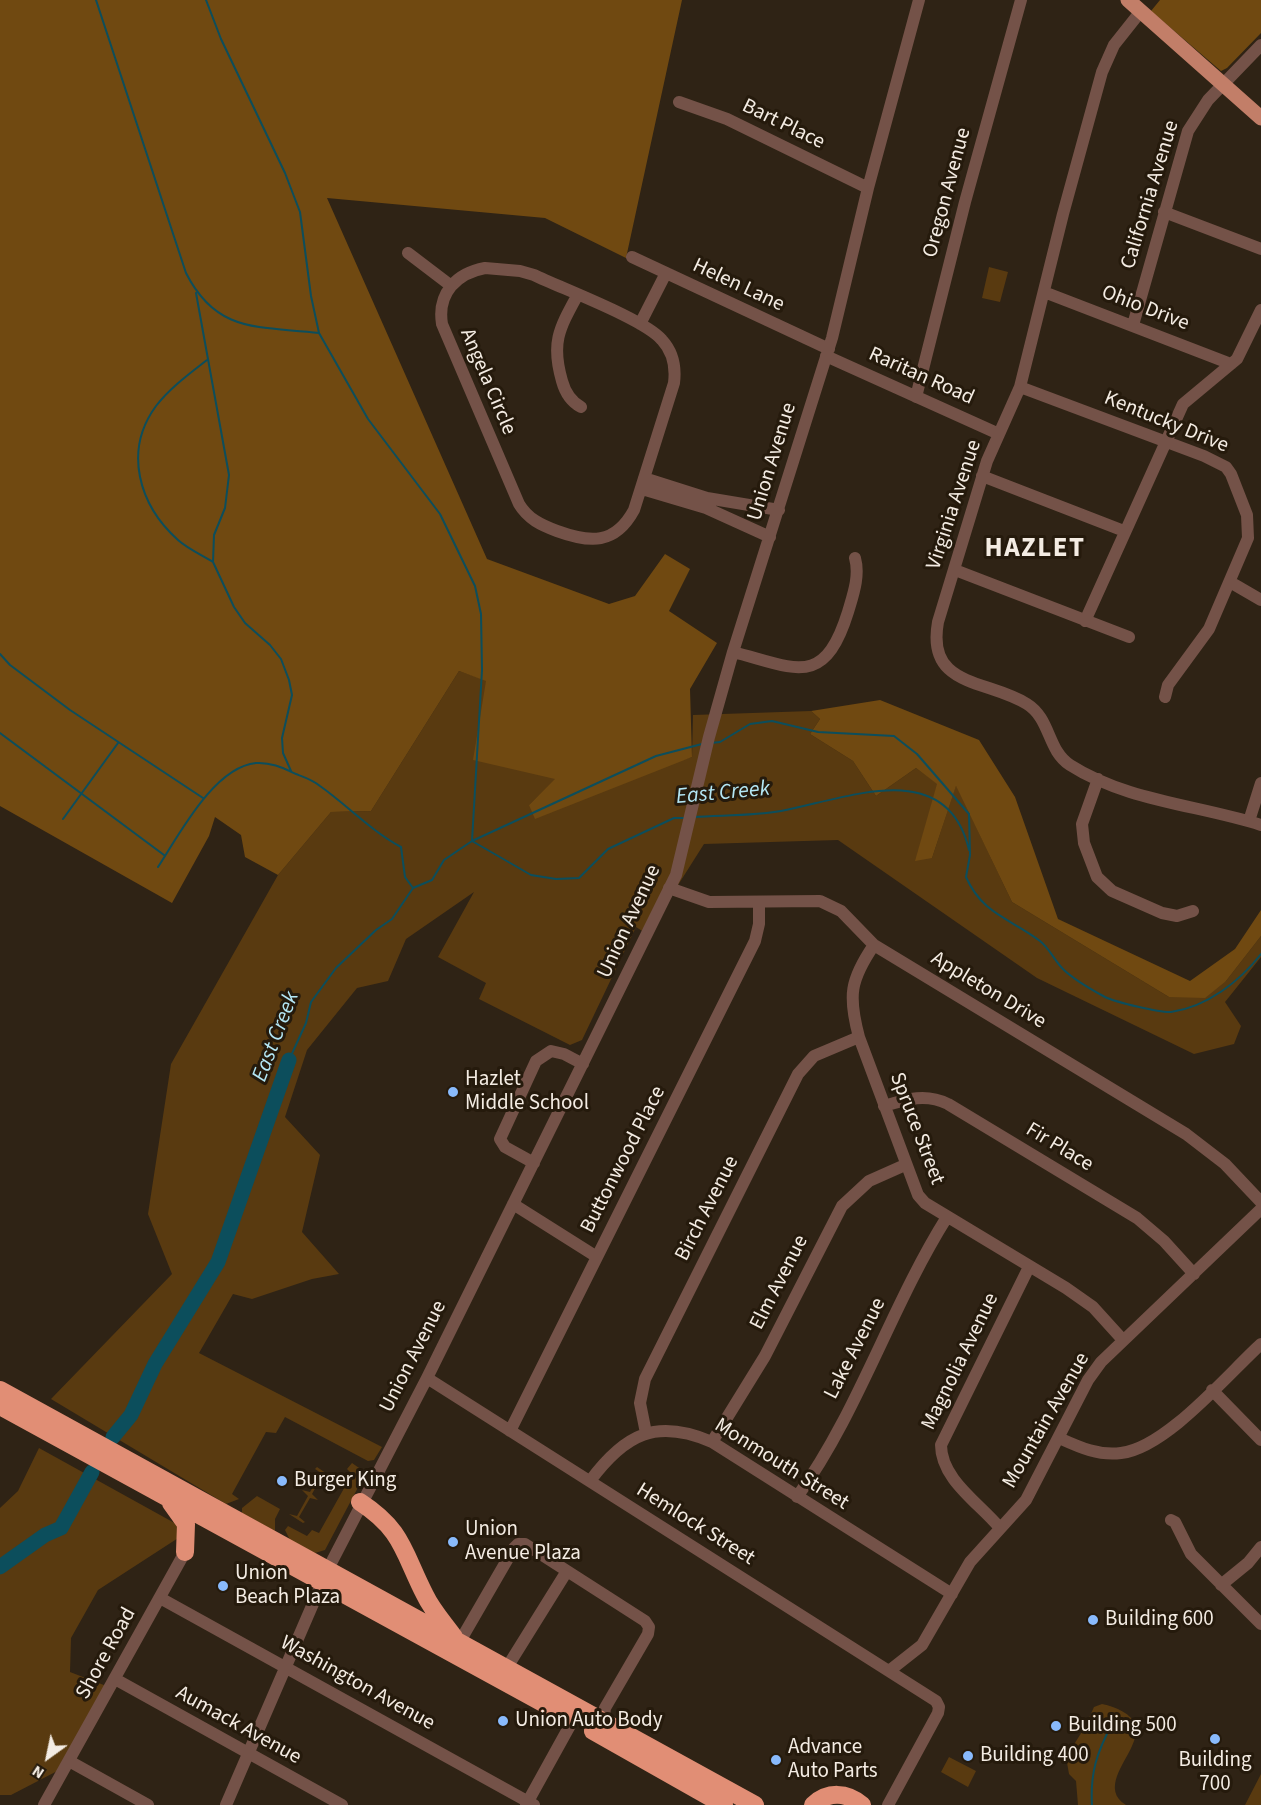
<!DOCTYPE html>
<html>
<head>
<meta charset="utf-8">
<style>
  body { margin:0 }
  #map { position:relative; width:1261px; height:1805px; overflow:hidden; background:#2f2315; font-family:"Source Sans 3",sans-serif }
  canvas { display:block }
  .north { position:absolute; left:18px; top:1727px; width:60px; height:60px; -webkit-text-stroke:4px #251a0c; paint-order:stroke; rotate:213deg; font-size:16px; font-weight:700; line-height:24px; text-align:center; color:#f4ece3 }
  .north::after { content:''; display:block; margin:auto; width:21px; height:27px; background:#f4ece3; clip-path:polygon(50% 0,100% 100%,50% 72%,0 100%) }
</style>
</head>
<body>
<div id="map">
<canvas width="1261" height="1805"></canvas>
<div class="north">N</div>
</div>
<script>
const context = document.querySelector('canvas').getContext('2d');
context.lineJoin = 'round';
function fill(path, color) {
  context.fillStyle = color;
  context.fill(path, 'evenodd');
}
function trace(path, color, width, dash) {
  context.strokeStyle = color;
  context.lineWidth = width;
  context.lineCap = dash ? 'butt' : 'round';
  context.setLineDash(dash || []);
  context.stroke(path);
}
function write(font, color, halo, rows, align = 'center') {
  context.font = font + ' "Source Sans 3",sans-serif';
  context.lineWidth = 6;
  context.setLineDash([]);
  context.textBaseline = 'middle';
  context.strokeStyle = halo;
  context.fillStyle = color;
  for (const [text, x, y, turn = 0] of rows) {
    context.save();
    context.translate(x, y);
    context.rotate((+turn || 0) * Math.PI / 180);
    context.textAlign = isNaN(turn) ? turn : align;
    if (halo) context.strokeText(text, 0, 0);
    context.fillText(text, 0, 0);
    context.restore();
  }
}
const green = new Path2D(`
  M989,267L1008,272L1000,302L982,298Z
  M459,671L486,680L556,779L529,805L692,757L693,715L811,711L820,719L810,734L853,761L876,796L916,768L938,784L932,858L956,785L1012,902L1169,997L1226,981L1261,936V957L1225,1002L1241,1026L1234,1044L1194,1054L1037,978L838,840L704,844L647,934L636,927L582,1040L570,1045L479,999L486,983L438,957L474,892L406,939L388,981L357,988L307,1050L285,1117L320,1155L302,1232L339,1274L312,1279L252,1299L233,1294L199,1353L382,1447L374,1460L368,1461L285,1417L276,1433L266,1432L232,1494L239,1499L226,1504L51,1399L172,1274L148,1214L171,1064L278,875L331,812L371,811Z
  M39,1448L189,1531L98,1590L71,1638L70,1672L109,1687L65,1767L11,1795H0V1508L18,1491Z
  M352,1463L362,1470L364,1476L325,1550L315,1553L290,1540L285,1530L288,1526L307,1536L312,1530L319,1533L352,1474L347,1469Z
  M317,1467L330,1476L323,1474L312,1494L318,1500L310,1498L299,1517L305,1522L303,1523L289,1514L297,1516L308,1496L302,1490L310,1492L321,1473L315,1469Z
  M257,1496L280,1509L275,1519V1531L242,1513V1508Z
  M1102,1704C1117,1707 1130,1713 1138,1727C1136,1733 1135,1740 1132,1746C1125,1763 1101,1790 1126,1805H1078L1076,1781L1069,1774L1066,1757L1085,1727L1094,1707Z
  M949,1757L976,1771L968,1787L941,1772Z
  M1261,1774V1805H1245Z`);
const forest = new Path2D(`
  M0,0H682L626,258L545,218L327,198L487,559L609,604L635,596L665,554L690,569L669,611L717,643L690,689L692,757L535,819L529,805L555,779L473,760L486,681L459,671L371,811L331,812L278,875L245,857L241,835L215,817L209,836L172,903L0,806Z
  M1160,0H1261V33L1227,68L1221,71L1151,11Z
  M880,700L979,740L1015,797L1058,919L1190,981L1235,949L1261,910V936L1226,981L1205,998L1169,997L1012,902L956,786L932,858L915,861L937,784L916,768L876,796L853,761L810,734L820,719L811,711Z`);
const stream = new Path2D(`
  M96,0L186,273C217,334 259,326 319,333
  M206,0L221,39L285,173L300,212L311,296L319,333L368,419L440,514L475,586L481,614L482,670L472,841L656,756L702,744
  M196,293L229,475L225,508L214,535L213,562L234,607L245,623L270,645L281,659L289,680L292,695L282,738L283,753L291,771
  M207,360C189,374 170,388 156,406C123,451 139,505 178,540C188,549 202,555 213,562
  M0,654L10,665L70,710L203,798
  M0,733L164,855
  M711,743L720,742L750,724L772,721L818,732L894,736L917,754L969,814L970,855
  M693,817C722,815 753,816 781,811C846,799 947,755 969,850
  M63,819L118,743
  M970,855L966,877C983,915 1010,918 1040,941C1050,949 1054,960 1063,969C1073,979 1092,990 1105,997C1115,1002 1161,1013 1171,1012C1207,1007 1240,981 1261,954
  M158,867C179,835 214,767 256,763C271,762 283,768 296,774C304,777 313,780 320,786C347,805 371,831 401,847L405,877L413,888
  M289,1060L306,1023L311,1002L336,968L376,930L392,919L413,888L432,880L444,860L472,841L531,875L556,879L579,878L608,849L674,818H685
  M1092,1805C1090,1773 1097,1752 1112,1724`);
const river = new Path2D(`
  M113,1437L131,1415L155,1364L218,1262L289,1060
  M0,1567L45,1535L61,1528L92,1472`);
const minor = new Path2D(`
  M1141,11L1114,45L1102,72L1063,214L1020,387L987,461L938,622C926,688 987,679 1027,704C1051,719 1047,750 1070,765C1126,801 1199,805 1261,825
  M679,102L727,119L868,188
  M1164,212L1261,249
  M408,253L450,285
  M632,257L829,349
  M485,268L520,271L534,275C563,289 644,319 662,340C673,352 676,367 674,383L634,510C615,545 590,543 557,531C541,525 528,519 519,504L442,324C437,293 457,273 485,268Z
  M1044,292L1231,364
  M577,296C559,329 551,343 562,381C565,392 570,401 581,407
  M640,324L666,273
  M1133,325L1188,131L1208,100L1261,45
  M826,356L999,434
  M1020,387L1204,456L1226,467L1231,474L1247,515L1248,538L1209,629L1168,685L1165,697
  M916,397L965,202L1021,0
  M982,476L1124,531
  M644,478L707,498L779,510
  M642,489L706,508L770,537
  M955,570L1129,637
  M1230,582L1261,600
  M1085,621L1183,404L1237,359L1261,310
  M733,652C795,668 824,689 848,612C853,595 860,576 855,558
  M1098,779L1082,824L1084,843L1097,877L1112,891L1162,913L1177,916L1193,911
  M1249,821L1261,783
  M669,888L709,902L820,901L841,911L874,945L1186,1134L1225,1164L1261,1202
  M874,945C850,980 848,996 859,1037L918,1195L925,1203L1066,1288L1093,1307L1122,1339
  M884,1106C907,1099 926,1093 948,1104L1137,1218L1164,1241L1194,1274
  M534,1163L505,1147L500,1139L536,1061L551,1051L564,1054L583,1064
  M513,1204L597,1257
  M427,1378L936,1701L939,1707L938,1713L888,1805
  M1212,1390L1261,1440
  M510,1431L755,941L759,924V902
  M646,1433L640,1403L645,1379L798,1074L814,1056L859,1037
  M1059,1438C1079,1447 1098,1456 1121,1453C1166,1448 1227,1375 1261,1344
  M712,1442L765,1356L842,1206L869,1181L905,1165
  M590,1481C625,1434 656,1418 712,1442L952,1594
  M797,1497C859,1411 891,1306 947,1217
  M1171,1520L1175,1522L1191,1554L1261,1624
  M999,1527C979,1503 941,1479 941,1445L1029,1267
  M1221,1585L1248,1563L1261,1547
  M160,1598L534,1805
  M459,1643L514,1548L518,1544H525L645,1621L649,1627L648,1634L605,1708L604,1716L611,1727
  M506,1669L567,1571
  M889,1671L922,1645L970,1562L1026,1500L1088,1380L1101,1362L1261,1209
  M115,1679L342,1805
  M69,1761L148,1805
  M44,1805L185,1552
  M226,1805L328,1569L427,1378L676,875L709,737L733,652L832,338L868,188L919,0
  M526,1805L573,1720`);
const major = new Path2D(`
  M1128,0L1261,118`);
const highway = new Path2D(`
  M0,1390L755,1805
  M0,1406L567,1716
  M360,1502C403,1530 403,1552 425,1595C432,1610 444,1623 454,1637
  M171,1503L186,1524L185,1552
  M593,1731L724,1805
  M813,1805C828,1791 847,1792 862,1805`);
const markers = [
  [453,1092,6,"#89bafc"],
  [282,1481,6,"#89bafc"],
  [453,1542,6,"#89bafc"],
  [223,1586,6,"#89bafc"],
  [1093,1620,6,"#89bafc"],
  [503,1721,6,"#89bafc"],
  [1056,1726,6,"#89bafc"],
  [1215,1739,6,"#89bafc"],
  [968,1756,6,"#89bafc"],
  [776,1760,6,"#89bafc"]
];
const streetNames = [
  ["Bart Place",783,125,26],
  ["Oregon Avenue",948,193,-75],
  ["California Avenue",1151,195,-73],
  ["Helen Lane",738,286,25],
  ["Ohio Drive",1145,309,21],
  ["Raritan Road",921,377,24],
  ["Angela Circle",487,382,67],
  ["Kentucky Drive",1166,423,22],
  ["Union Avenue",773,462,-73],
  ["Virginia Avenue",955,505,-72],
  ["Union Avenue",630,922,-65],
  ["Appleton Drive",988,991,31],
  ["Spruce Street",916,1129,69],
  ["Fir Place",1059,1148,31],
  ["Buttonwood Place",624,1160,-63],
  ["Birch Avenue",708,1209,-63],
  ["Elm Avenue",780,1283,-63],
  ["Lake Avenue",856,1349,-63],
  ["Union Avenue",414,1357,-63],
  ["Magnolia Avenue",961,1362,-64],
  ["Mountain Avenue",1047,1421,-60],
  ["Monmouth Street",781,1465,32],
  ["Hemlock Street",695,1525,32],
  ["Shore Road",107,1654,-61],
  ["Washington Avenue",357,1684,29],
  ["Aumack Avenue",238,1726,29]
];
const poiNames = [
  ["Hazlet",465,1080],
  ["Middle School",465,1104],
  ["Burger King",294,1481],
  ["Union",465,1530],
  ["Avenue Plaza",465,1554],
  ["Union",235,1574],
  ["Beach Plaza",235,1598],
  ["Building 600",1105,1620],
  ["Union Auto Body",515,1721],
  ["Building 500",1068,1726],
  ["Advance",788,1748],
  ["Auto Parts",788,1772],
  ["Building 400",980,1756],
  ["Building",1215,1761,"center"],
  ["700",1215,1785,"center"]
];
const waterNames = [
  ["East Creek",723,794,-5],
  ["East Creek",277,1037,-69]
];
const districtNames = [
  ["HAZLET",1035,550]
];
fill(green, '#593a10');
fill(forest, '#704911');
trace(stream, '#0c4e5c', 2);
trace(river, '#0c4e5c', 15);
trace(minor, '#745248', 12);
trace(major, '#c27e68', 15);
trace(highway, '#e18e75', 18);
for (const [x, y, r, color] of markers) {
  const dot = new Path2D();
  dot.arc(x, y, r, 0, 2 * Math.PI);
  context.fillStyle = color;
  context.fill(dot);
  trace(dot, '#251a0c', 2);
}
write('21px', '#f4ece3', '#251a0c', streetNames);
write('21px', '#f4ece3', '#251a0c', poiNames, 'left');
write('italic 22px', '#b4e7f5', '#251a0c', waterNames);
context.letterSpacing = '1.5px';
write('bold 27px', '#f4ece3', '#251a0c', districtNames);
context.letterSpacing = '0px';
</script>
</body>
</html>
